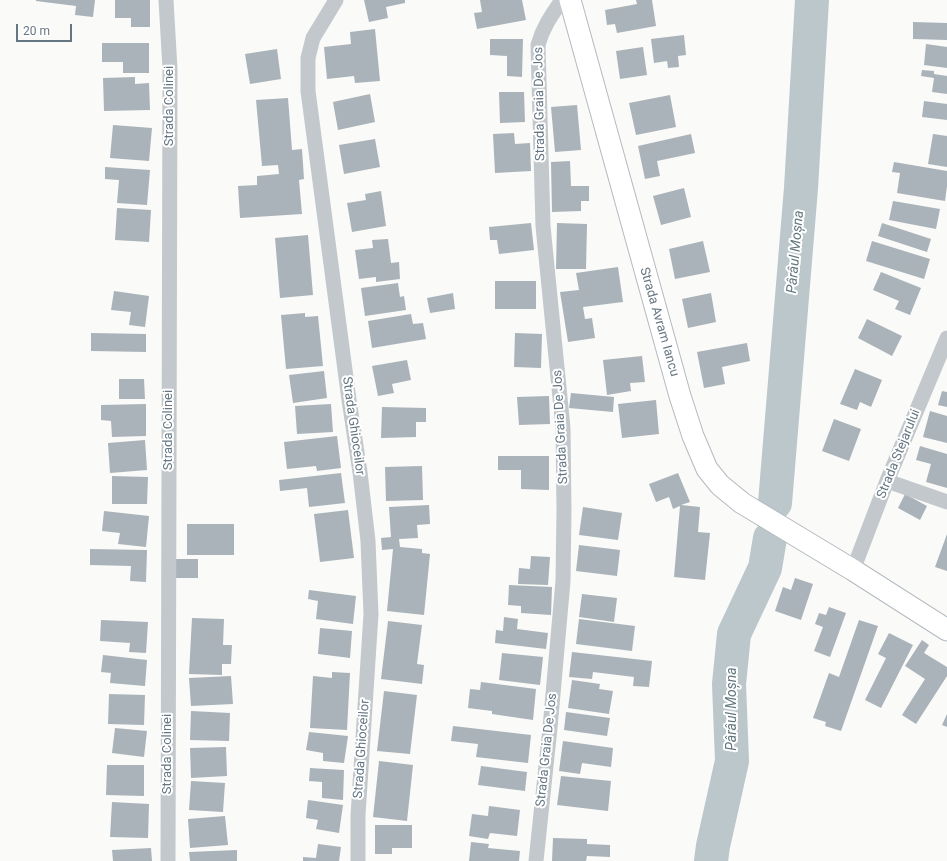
<!DOCTYPE html>
<html>
<head>
<meta charset="utf-8">
<style>
  body { margin:0 }
  #map { position:relative; width:947px; height:861px; overflow:hidden; background:#fafaf8; font-family:Roboto,sans-serif }
  canvas { display:block }
  .scale { position:absolute; left:16px; top:24px; width:56px; height:18px; box-sizing:border-box; border:2px solid #657683; border-top:0; padding-left:5px; font-size:12px; line-height:14px; white-space:nowrap; color:#657683; -webkit-text-stroke:3px #fff; paint-order:stroke }
</style>
</head>
<body>
<div id="map">
<canvas width="947" height="861"></canvas>
<div class="scale">20 m</div>
</div>
<script>
const context = document.querySelector('canvas').getContext('2d');
context.lineJoin = 'round';
function trace(path, color, width, dash) {
  context.strokeStyle = color;
  context.lineWidth = width;
  context.lineCap = dash ? 'butt' : 'round';
  context.setLineDash(dash || []);
  context.stroke(path);
}
function fill(path, color) {
  context.fillStyle = color;
  context.fill(path, 'evenodd');
}
function write(font, color, halo, rows, align = 'center') {
  context.font = font + ' Roboto,sans-serif';
  context.lineWidth = 4;
  context.setLineDash([]);
  context.textBaseline = 'middle';
  context.strokeStyle = halo;
  context.fillStyle = color;
  for (const [text, x, y, turn = 0] of rows) {
    context.save();
    context.translate(x, y);
    context.rotate((+turn || 0) * Math.PI / 180);
    context.textAlign = isNaN(turn) ? turn : align;
    if (halo) context.strokeText(text, 0, 0);
    context.fillText(text, 0, 0);
    context.restore();
  }
}
const river = new Path2D(`
  M775,503L801,188L812,0
  M711,861L713,846L732,761L729,684L734,634L765,568L770,538`);
const building = new Path2D(`
  M36,0H95L93,17L75,15L76,6L36,1Z
  M115,0H150V27H131V18H115Z
  M364,0H405V3L386,7L388,18L369,22Z
  M480,0H522L526,20L477,29L474,13L482,12Z
  M636,0H652L656,26L617,33L615,24L607,25L605,10L637,4Z
  M913,22L947,23V40L913,39Z
  M375,29L380,81L355,83L354,76L327,79L324,47L351,44L350,32Z
  M684,35L686,55L678,56L679,67L668,68L667,61L654,63L651,39Z
  M490,39H523L522,77L507,76V56L490,55Z
  M102,43H149V73H123V62H102Z
  M926,44L947,47V68L924,65Z
  M643,47L647,75L620,79L616,51Z
  M277,49L281,79L250,84L245,54Z
  M922,70L934,71V74L947,76V94L932,92L934,78L921,76Z
  M135,77V84L149,83L150,110L104,111L103,78Z
  M499,92H524L525,122L500,123Z
  M370,94L375,122L338,130L333,102Z
  M670,95L676,127L636,135L629,103Z
  M288,98L292,150L302,149L304,179L299,180L302,214L240,218L238,186L257,185V176L279,174L278,165L262,166L256,100Z
  M924,101L947,104V120L922,117Z
  M577,105L581,150L555,152L551,107Z
  M113,125L152,128L149,161L110,158Z
  M514,133L515,144L530,143L531,171L495,173L493,134Z
  M691,134L695,153L657,161L660,176L645,179L638,146Z
  M933,134L947,136V167L928,164Z
  M375,139L380,167L344,174L339,145Z
  M570,161L571,186H589V201H581V211L552,212L551,162Z
  M894,162L947,171V186L945,201L897,193L900,173L892,172Z
  M105,167L150,170L147,205L117,203L119,180L105,179Z
  M684,188L691,217L661,225L653,196Z
  M381,191L386,226L352,232L347,203L366,200L365,194Z
  M893,201L940,209L936,229L889,220Z
  M117,208L151,210L149,242L115,240Z
  M531,223L534,250L499,254L497,240H490L489,227Z
  M557,223L587,224L586,269H556Z
  M882,223L931,239L927,252L878,236Z
  M308,235L313,295L280,298L275,238Z
  M388,239L391,263L399,262L400,279L376,282V277L359,279L355,250L373,248L372,240Z
  M703,241L710,272L675,279L669,249Z
  M872,241L930,259L924,279L866,261Z
  M618,267L623,302L583,307L585,319L592,318L595,338L568,342L560,292L579,290L576,273Z
  M881,272L921,288L910,315L895,309L899,301L873,290Z
  M495,281H536V309H495Z
  M398,283L400,297L404,296L406,310L365,316L361,288Z
  M114,291L149,296L145,327L129,325L131,312L111,310Z
  M453,293L455,309L430,313L427,298Z
  M711,293L716,322L688,328L682,299Z
  M305,313V317L318,316L323,366L286,369L281,315Z
  M411,314L413,324L423,323L426,339L372,348L368,321Z
  M867,319L902,336L892,356L858,338Z
  M91,333L146,334V352L91,351Z
  M515,333L542,334L541,368L514,367Z
  M747,343L750,361L722,367L725,384L704,388L697,352Z
  M642,356L645,382L630,383L631,391L607,395L603,360Z
  M407,360L411,380L392,384L394,393L378,396L372,366Z
  M855,369L882,380L871,407L860,402L857,410L840,404Z
  M324,371L327,398L293,403L289,375Z
  M119,379H144L145,399H119Z
  M942,391L947,392V407L938,405Z
  M571,393L614,397L613,412L569,408Z
  M549,396L550,424L519,425L517,397Z
  M656,400L659,434L622,438L618,404Z
  M146,404V436L112,437L111,421L101,420V405Z
  M331,404L333,432L297,434L295,406Z
  M382,407L426,408V422H416V437L381,438Z
  M930,411L947,416V443L923,437Z
  M834,419L861,429L849,461L822,451Z
  M337,436L341,468L317,471L316,466L287,469L284,442Z
  M145,440L147,470L110,473L108,443Z
  M920,446L947,454V488L926,482L931,464L916,460Z
  M498,456H549V490L521,489V470H498Z
  M422,466L423,500L386,501L385,467Z
  M341,473L345,503L309,507L307,488L280,491L279,480Z
  M678,473L690,502L681,505L700,507L698,532L710,533L705,580L674,577L680,506L673,509L669,497L656,502L649,484Z
  M112,476L148,477L147,504H112Z
  M905,494L927,506L920,520L898,508Z
  M429,505L430,524L417,525L418,538L399,539L400,547L422,549V553L430,554L424,615L387,611L393,549L382,550L381,538L391,537L389,507Z
  M583,507L622,513L618,540L579,535Z
  M348,510L354,558L320,562L314,514Z
  M104,511L149,516L146,547L118,544L120,533L102,531Z
  M187,524H234V555H187Z
  M947,534V571L935,567Z
  M579,545L620,550L617,576L576,571Z
  M90,549L147,550L146,582L130,581L131,566L90,565Z
  M531,556L550,557L548,585L518,584L519,568L530,569Z
  M172,559H198V578H173Z
  M795,578L813,584L801,620L775,611L783,587L791,590Z
  M509,585L552,587L551,615L521,613V606L508,605Z
  M309,590L356,596L353,624L316,619L318,601L308,599Z
  M582,594L617,598L614,622L579,617Z
  M829,607L846,613L830,657L814,651L823,627L815,624L819,613L826,615Z
  M504,617L518,619L517,629L548,633L546,649L495,643L496,630L503,631Z
  M192,618L224,619L223,645H232L231,664H222V675L189,674Z
  M579,619L635,626L632,651L576,644Z
  M101,620L148,622L146,653L129,652L130,643L100,641Z
  M859,620L878,626L841,731L825,726L826,722L813,718L829,673L839,677Z
  M388,621L422,625L417,664L424,665L422,684L381,679Z
  M320,628L352,631L350,658L318,654Z
  M889,633L913,645L881,708L865,700L886,658L878,654Z
  M922,640L929,645L924,653L947,667V676L916,724L902,715L925,679L905,666Z
  M572,652L652,661L649,687L633,686L634,677L593,672L592,679L569,677Z
  M502,653L543,657L540,685L499,680Z
  M103,655L147,660L145,686L110,683L111,673L101,672Z
  M332,672L350,673L347,730L310,728L313,676L332,678Z
  M231,676L233,704L191,706L189,678Z
  M572,680L600,684L599,689L613,691L609,714L568,708Z
  M481,682L536,689L533,720L492,714V711L468,708L470,689L480,690Z
  M384,691L417,695L410,754L377,751Z
  M109,694L145,695L144,725L108,724Z
  M191,711L230,713L229,741L190,740Z
  M566,712L610,718L607,736L564,730Z
  M947,714V727L942,725Z
  M453,726L531,735L528,763L476,757L478,744L451,741Z
  M115,728L147,731L144,757L112,753Z
  M309,732L348,736L344,763L323,761V753L306,750Z
  M563,741L613,748L611,767L582,763L580,774L559,771Z
  M226,747L227,776L191,778L190,748Z
  M379,761L413,765L407,821L373,817Z
  M107,765H144V796L106,795Z
  M481,766L527,772L525,791L478,785Z
  M310,768L344,770L343,800L322,798V782L309,781Z
  M561,776L611,781L608,811L557,805Z
  M191,781L225,783L223,812L189,810Z
  M308,800L343,805L339,833L316,829L318,820L306,818Z
  M112,802L149,804L148,838L110,837Z
  M489,806L520,810L517,836L490,833L488,839L469,836L472,814L488,816Z
  M225,816L228,845L190,848L188,819Z
  M375,825H412V848H392V854H375Z
  M553,838L587,839V844L610,845V857L587,856L586,861H552Z
  M471,842L489,844L488,848L520,851L519,861H469Z
  M318,844L341,847L339,861H303V857L316,858Z
  M151,848L152,861H113L112,850Z
  M237,850V861H190L189,852Z`);
const minor = new Path2D(`
  M166,0L170,69L168,861
  M336,0L313,38L308,58V91L349,400L360,472L368,541L371,614L358,815V861
  M887,481L947,502
  M853,570L887,481L947,338
  M536,861L550,728L563,581L564,511L563,428L543,226L538,45C543,27 551,16 562,0`);
const secondary = new Path2D(`
  M570,0L680,396L693,436L707,469L720,485L742,503L853,570L947,630`);
const streetNames = [
  ["Strada Graia De Jos",540,104,-91],
  ["Strada Colinei",170,106,-90],
  ["Strada Avram Iancu",659,322,74],
  ["Strada Ghioceilor",353,426,82],
  ["Strada Graia De Jos",561,427,-93],
  ["Strada Colinei",169,430,-90],
  ["Strada Stejarului",899,454,-68],
  ["Strada Ghioceilor",362,749,-86],
  ["Strada Graia De Jos",547,750,-84],
  ["Strada Colinei",168,754,-90]
];
const waterNames = [
  ["Pârâul Moșna",796,252,-85],
  ["Pârâul Moșna",732,709,-90]
];
trace(river, '#bbc7cb', 34);
fill(building, '#aab3b9');
trace(secondary, '#b3babf', 23);
trace(minor, '#c3c8cc', 15);
trace(secondary, '#fff', 21);
write('13px', '#657683', '#fff', streetNames);
write('italic 14px', '#60757c', '#fff', waterNames);
</script>
</body>
</html>
